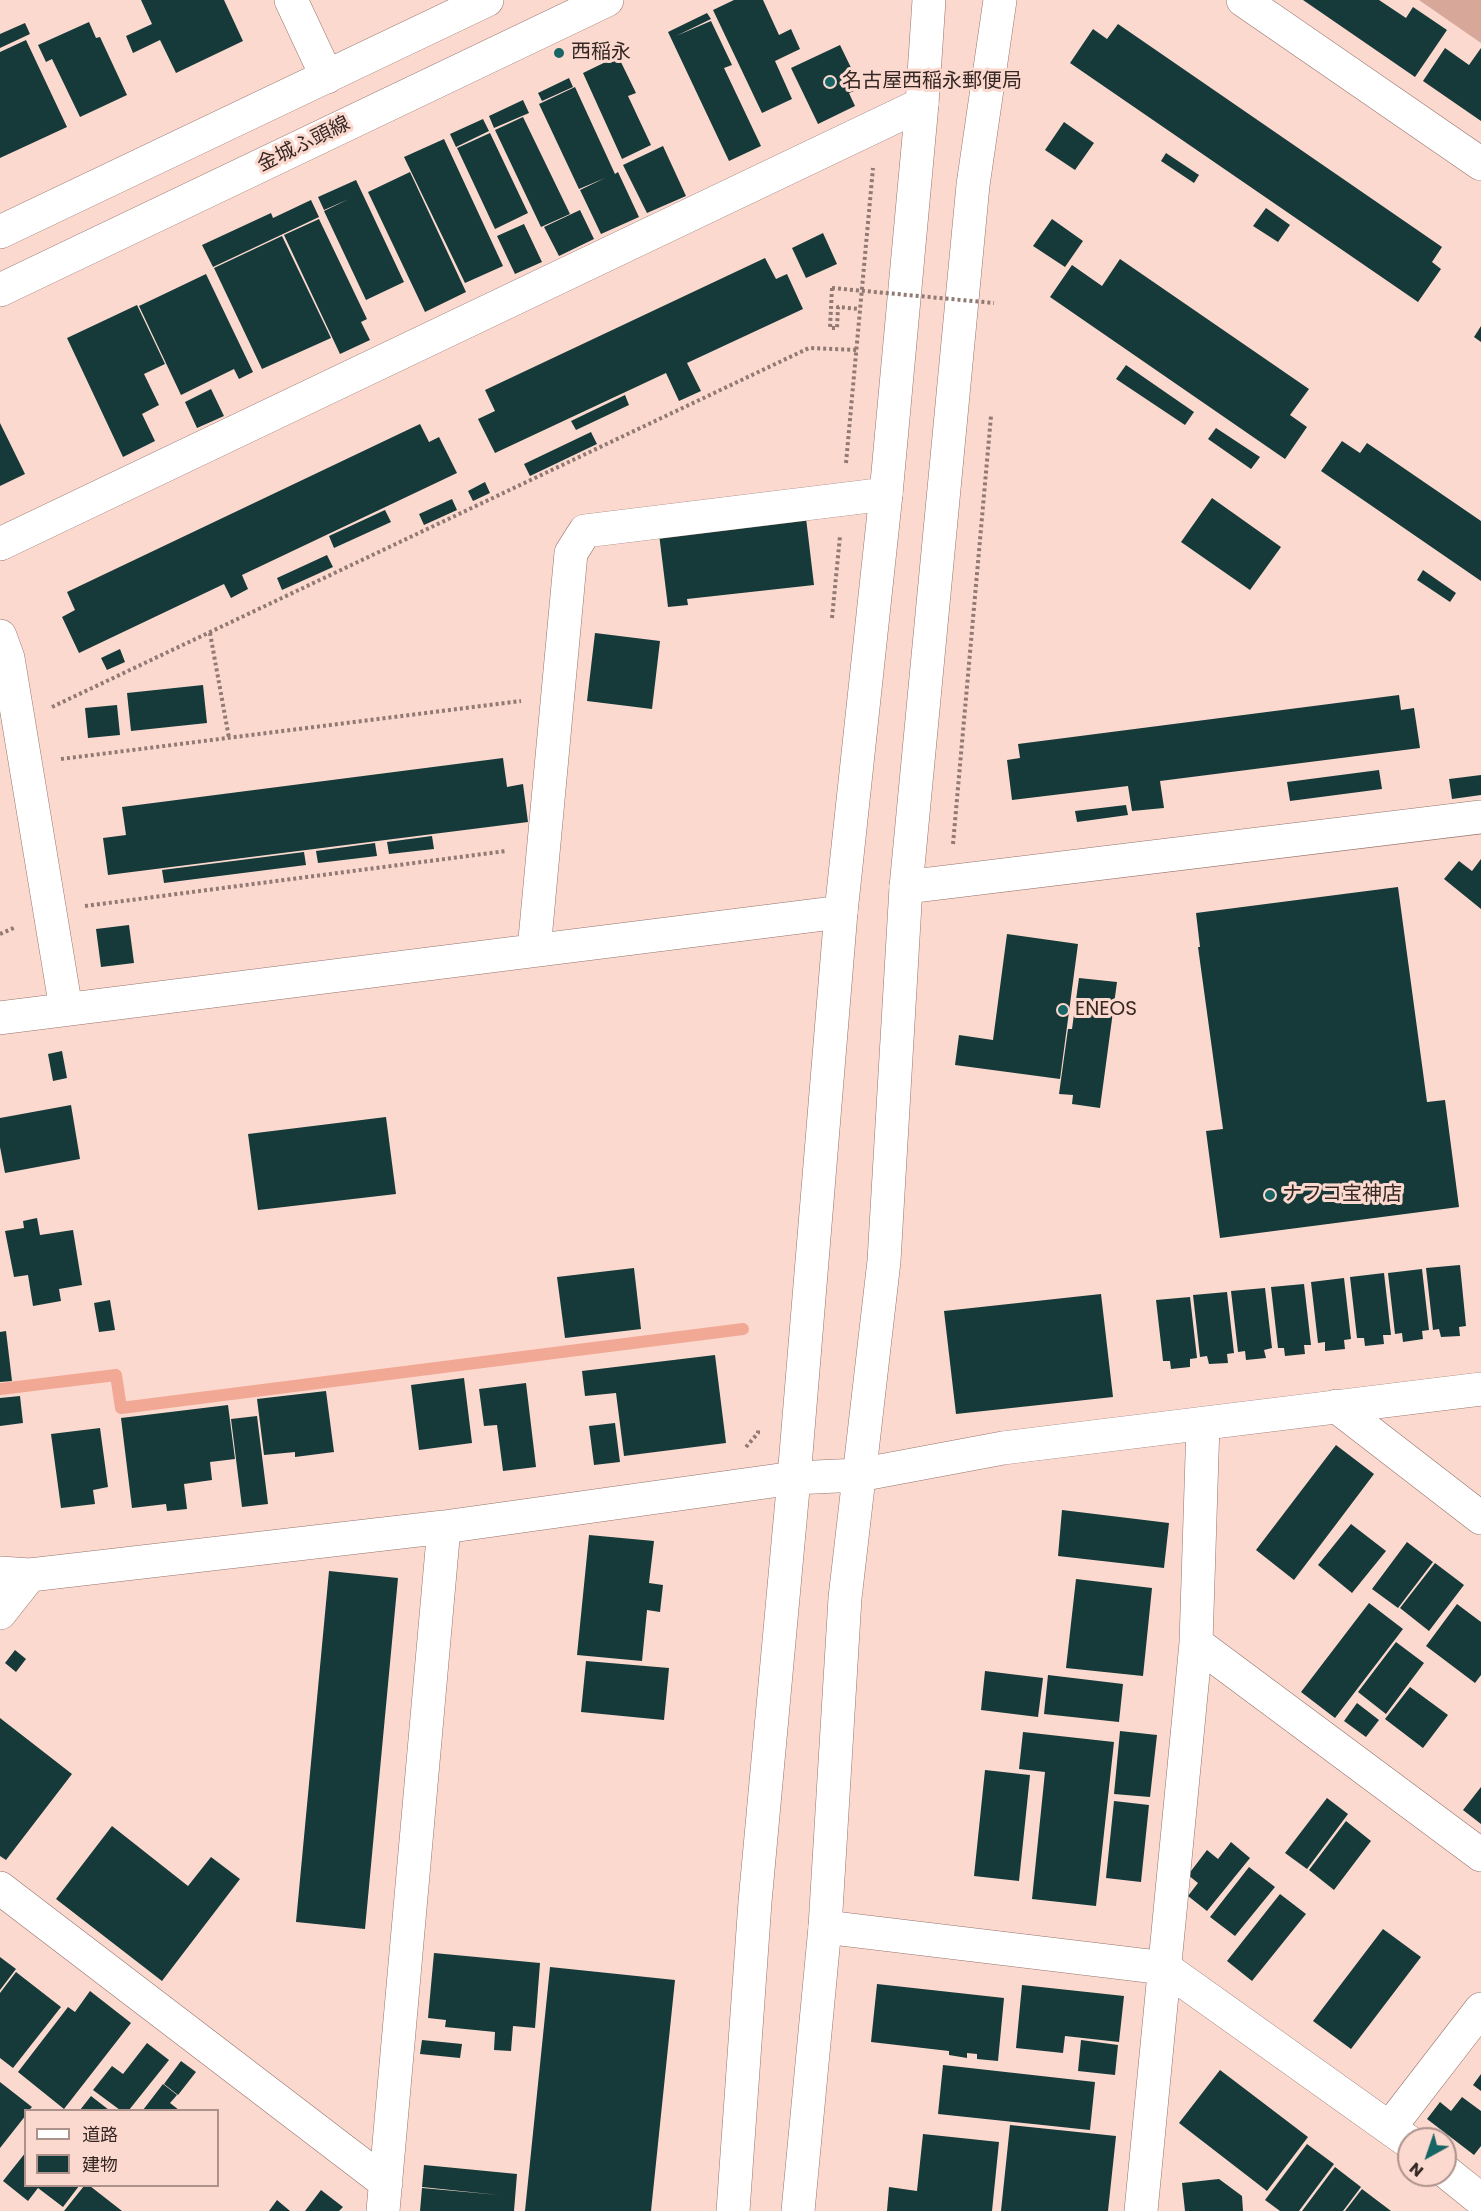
<!DOCTYPE html>
<html>
<head>
<meta charset="utf-8">
<style>
  body { margin:0 }
  #map { position:relative; width:1481px; height:2211px; overflow:hidden; background:#fcd9cf; font-family:Poppins,"Noto Sans JP",sans-serif }
  canvas { display:block }
  .legend { position:absolute; left:24px; top:2109px; width:195px; height:78px; box-sizing:border-box; background:#fcd9cf; border:2px solid #ac928b; margin:0; padding:8px 10px; list-style:none; font-size:18px; color:#352824 }
  .legend li { display:flex; align-items:center; gap:12px; height:30px }
  .legend b { width:30px; border:2px solid #ac928b }
  .north { position:absolute; left:1397px; top:2127px; width:60px; height:60px; box-sizing:border-box; background:#fcd9cf; border:2px solid #ac928b; border-radius:50%; rotate:220deg; font-size:16px; font-weight:700; line-height:24px; text-align:center; color:#352824 }
  .north::after { content:''; display:block; margin:auto; width:21px; height:27px; background:#176564; clip-path:polygon(50% 0,100% 100%,50% 72%,0 100%) }
</style>
</head>
<body>
<div id="map">
<canvas width="1481" height="2211"></canvas>
<ul class="legend">
<li><b style="height:8px;background:#fff"></b>道路</li>
<li><b style="height:16px;background:#153a39"></b>建物</li>
</ul>
<div class="north">N</div>
</div>
<script>
const context = document.querySelector('canvas').getContext('2d');
context.lineJoin = 'round';
function fill(path, color) {
  context.fillStyle = color;
  context.fill(path, 'evenodd');
}
function trace(path, color, width, dash) {
  context.strokeStyle = color;
  context.lineWidth = width;
  context.lineCap = dash ? 'butt' : 'round';
  context.setLineDash(dash || []);
  context.stroke(path);
}
function write(font, color, halo, rows, align = 'center') {
  context.font = font + ' Poppins,"Noto Sans JP",sans-serif';
  context.lineWidth = 6;
  context.setLineDash([]);
  context.textBaseline = 'middle';
  context.strokeStyle = halo;
  context.fillStyle = color;
  for (const [text, x, y, turn = 0] of rows) {
    context.save();
    context.translate(x, y);
    context.rotate((+turn || 0) * Math.PI / 180);
    context.textAlign = isNaN(turn) ? turn : align;
    if (halo) context.strokeText(text, 0, 0);
    context.fillText(text, 0, 0);
    context.restore();
  }
}
const green = new Path2D(`
  M1419,0H1481V43Z`);
const stream = new Path2D(`
  M0,1389L116,1375L121,1408L743,1329`);
const building = new Path2D(`
  M141,0H224L243,41L176,73L160,40L133,53L126,36L152,24Z
  M734,0H763L779,35L791,29L800,49L775,61L792,99L762,113L713,10Z
  M1303,0H1379L1406,18L1413,7L1447,30L1415,77Z
  M707,13L711,19L676,36L711,21L732,65L724,68L761,146L729,161L668,32Z
  M89,22L96,38L100,37L127,95L80,117L52,59L46,62L38,45Z
  M25,23L30,34L0,48V34Z
  M1118,24L1442,247L1432,262L1441,269L1418,302L1070,63L1093,29L1107,39Z
  M26,40L67,127L0,158V52Z
  M840,45L856,78L850,81L854,91L849,93L855,106L818,124L791,68Z
  M1445,48L1469,65L1481,48V121L1423,81Z
  M618,56L636,93L628,96L651,145L622,159L583,73Z
  M569,78L573,87L542,101L538,93Z
  M575,87L615,174L618,172L639,217L601,234L580,190L605,178L579,189L539,104Z
  M523,100L529,113L494,128L489,116Z
  M523,117L570,214L541,227L495,130Z
  M483,119L489,131L456,147L450,134Z
  M1064,122L1094,143L1075,170L1045,150Z
  M490,133L528,213L495,229L457,148Z
  M444,139L503,266L465,283L404,157Z
  M663,146L686,196L647,213L623,165Z
  M1166,153L1199,175L1194,183L1161,161Z
  M410,172L466,292L425,312L368,192Z
  M356,180L404,282L366,300L324,211L349,199L324,210L318,197Z
  M311,200L319,217L213,267L202,245L271,213L273,218Z
  M1266,208L1290,225L1278,242L1253,226Z
  M580,210L594,239L559,256L544,227Z
  M319,219L367,319L361,322L370,340L340,354L284,235Z
  M1052,219L1083,241L1065,267L1033,246Z
  M524,224L542,262L515,274L497,236Z
  M823,233L837,264L806,278L792,248Z
  M282,236L331,338L262,369L214,268Z
  M765,258L776,279L787,274L803,309L687,363L701,391L679,401L666,373L495,453L478,419L495,411L485,390Z
  M1120,259L1309,389L1290,415L1307,427L1285,459L1050,297L1072,265L1102,286Z
  M206,274L253,372L239,379L234,369L181,395L139,306Z
  M137,305L165,364L144,374L159,405L142,414L155,441L123,457L67,338Z
  M1481,326V342L1474,337Z
  M1126,365L1194,412L1185,425L1116,379Z
  M211,389L224,416L197,428L185,402Z
  M625,395L629,405L576,430L571,421Z
  M0,423L25,474L0,486Z
  M420,424L429,442L439,437L457,473L242,575L248,589L231,598L224,584L79,653L62,617L75,610L67,592Z
  M1216,428L1260,457L1251,469L1208,439Z
  M591,432L597,444L530,476L524,464Z
  M1342,441L1360,453L1367,443L1481,521V581L1321,471Z
  M485,482L490,493L473,501L468,491Z
  M1212,498L1281,547L1250,590L1181,542Z
  M452,499L457,510L424,525L419,514Z
  M385,510L391,522L334,548L329,536Z
  M806,518L814,585L687,599L688,605L668,607L659,534Z
  M327,555L333,567L282,590L277,578Z
  M1423,570L1456,593L1450,602L1417,580Z
  M595,633L660,641L652,709L587,701Z
  M120,649L125,662L107,670L101,658Z
  M203,685L207,723L131,731L127,693Z
  M1399,695L1401,710L1414,708L1420,748L1160,781L1164,808L1132,811L1128,786L1012,800L1007,760L1020,758L1018,744Z
  M117,705L120,735L88,738L85,708Z
  M503,758L507,787L523,784L528,822L108,875L103,838L126,835L122,807Z
  M1379,770L1382,789L1290,801L1287,782Z
  M1481,775V795L1452,799L1449,779Z
  M1126,805L1128,815L1077,822L1075,811Z
  M432,836L434,849L389,854L387,842Z
  M375,843L377,856L318,863L316,851Z
  M304,852L306,865L164,883L162,870Z
  M1481,859V909L1444,879L1459,861L1472,871Z
  M1398,887L1427,1102L1445,1100L1459,1207L1220,1238L1206,1131L1223,1129L1198,947H1200L1196,913Z
  M129,925L134,963L101,967L96,929Z
  M1007,934L1078,944L1060,1079L955,1065L959,1035L993,1040Z
  M1079,978L1117,982L1100,1108L1072,1104L1073,1095L1059,1094L1068,1029H1072Z
  M62,1051L67,1078L53,1081L48,1054Z
  M71,1105L80,1159L5,1173L0,1147V1118Z
  M386,1117L396,1194L258,1210L248,1134Z
  M37,1218L40,1235L73,1230L82,1285L59,1289L61,1301L33,1306L28,1275L14,1277L5,1231L24,1228L23,1221Z
  M1460,1265L1466,1326L1459,1327L1460,1336L1441,1337L1439,1329L1433,1330L1426,1268Z
  M634,1268L641,1329L565,1338L557,1277Z
  M1422,1269L1429,1330L1422,1331L1423,1339L1403,1342L1402,1333L1395,1334L1388,1273Z
  M1384,1273L1391,1335H1383L1384,1344L1365,1346L1364,1338H1357L1350,1277Z
  M1344,1278L1351,1339L1344,1340L1345,1349L1325,1351V1342L1318,1343L1311,1282Z
  M1304,1284L1311,1345H1304L1305,1354L1285,1356L1284,1348H1278L1271,1287Z
  M1265,1288L1272,1348L1264,1350L1266,1358L1246,1360L1245,1351L1238,1352L1231,1291Z
  M1227,1292L1234,1353L1227,1354L1228,1363L1209,1364L1207,1356L1200,1357L1193,1295Z
  M1101,1294L1113,1397L956,1414L944,1311Z
  M1190,1297L1197,1358L1190,1359V1367L1171,1369L1170,1361H1163L1156,1300Z
  M110,1300L115,1330L99,1332L94,1303Z
  M6,1331L12,1381L0,1382V1332Z
  M715,1355L726,1443L624,1456L616,1393L585,1396L582,1371Z
  M464,1378L472,1443L419,1450L411,1385Z
  M526,1383L536,1467L503,1471L497,1425L484,1426L479,1389Z
  M326,1391L334,1452L295,1457V1452L264,1455L257,1399Z
  M20,1396L23,1423L0,1426V1398Z
  M228,1405L235,1459L210,1462L212,1480L184,1484L187,1509L167,1511L166,1504L132,1508L121,1418Z
  M257,1416L268,1504L242,1507L231,1419Z
  M615,1423L620,1462L594,1465L589,1426Z
  M100,1428L108,1487L93,1490L95,1504L61,1508L51,1434Z
  M1336,1445L1374,1474L1294,1580L1256,1550Z
  M1062,1510L1169,1523L1164,1568L1058,1556Z
  M1351,1524L1386,1551L1352,1593L1318,1565Z
  M589,1535L654,1541L649,1583L663,1585L660,1612L647,1610L642,1661L577,1655Z
  M1407,1542L1433,1562L1398,1608L1372,1589Z
  M1435,1563L1464,1585L1429,1631L1400,1608Z
  M329,1571L398,1578L365,1929L296,1922Z
  M1076,1579L1152,1588L1143,1676L1066,1668Z
  M1369,1603L1403,1629L1335,1718L1301,1692Z
  M1457,1604L1481,1622V1675L1475,1683L1426,1646Z
  M1396,1642L1424,1663L1386,1714L1358,1692Z
  M15,1650L26,1659L16,1672L5,1663Z
  M586,1661L669,1668L664,1720L581,1712Z
  M985,1671L1043,1678L1038,1717L981,1710Z
  M1048,1675L1123,1684L1119,1722L1044,1714Z
  M1410,1687L1448,1715L1423,1748L1385,1719Z
  M1357,1703L1379,1720L1366,1737L1344,1721Z
  M0,1718L72,1774L6,1860L0,1856Z
  M1120,1731L1157,1735L1150,1797L1114,1794Z
  M1023,1732L1114,1742L1096,1906L1032,1899L1045,1772L1019,1769Z
  M985,1770L1030,1775L1019,1881L974,1876Z
  M1481,1787V1824L1463,1810Z
  M1327,1798L1348,1814L1307,1869L1285,1853Z
  M1114,1801L1149,1805L1141,1882L1106,1878Z
  M1346,1821L1371,1841L1334,1890L1309,1870Z
  M112,1826L188,1886L211,1857L240,1879L162,1981L56,1899Z
  M1231,1842L1250,1858L1207,1911L1188,1896L1198,1883L1188,1875L1207,1850L1218,1859Z
  M1249,1867L1275,1887L1235,1936L1210,1917Z
  M1280,1894L1306,1914L1252,1981L1227,1961Z
  M1383,1929L1421,1957L1351,2049L1313,2021Z
  M434,1953L540,1963L535,2028L513,2026L511,2051L494,2050L495,2032L445,2027L446,2020L428,2018Z
  M0,1957L16,1969L0,1990Z
  M550,1967L675,1980L651,2211H525Z
  M16,1972L61,2007L13,2068L0,2058V1993Z
  M877,1984L1004,1998L998,2061L977,2059V2054L967,2053V2058L949,2055V2051L871,2042Z
  M1022,1985L1124,1996L1119,2042L1065,2036L1063,2053L1016,2048Z
  M90,1991L131,2023L64,2109L18,2072L68,2007L75,2012Z
  M422,2040L462,2044L460,2058L420,2054Z
  M1081,2040L1118,2045L1115,2075L1078,2071Z
  M147,2043L169,2060L129,2110H120L93,2090L112,2066L123,2074Z
  M181,2061L196,2072L178,2095L164,2084Z
  M943,2065L1095,2082L1090,2130L938,2114Z
  M1220,2070L1308,2137L1267,2191L1179,2123Z
  M1481,2074V2091L1473,2085Z
  M0,2082L32,2107L29,2110H26V2115L0,2148Z
  M163,2084L177,2095L170,2103L179,2110H143Z
  M91,2096L109,2110H80Z
  M1462,2097L1481,2111V2146L1474,2155L1427,2119L1440,2102L1451,2111Z
  M1010,2125L1116,2136L1108,2211H1001Z
  M923,2134L999,2142L992,2211H887L889,2187L917,2191Z
  M1307,2144L1334,2164L1299,2211H1280L1265,2200Z
  M26,2152V2186H79L63,2207L38,2188L28,2201L3,2181Z
  M424,2165L517,2174L514,2211H420L422,2188L499,2195L422,2187Z
  M1335,2167L1361,2187L1343,2211H1302Z
  M1219,2179L1242,2196L1243,2211H1185L1182,2183Z
  M84,2186H90L122,2211H64Z
  M1362,2189L1391,2211H1345Z
  M321,2190L343,2207L339,2211H305Z
  M277,2200L290,2211H269Z`);
const path = new Path2D(`
  M832,288L830,328H837L838,307L860,309
  M846,463L873,168
  M832,618L840,536
  M210,633L229,738
  M52,707L809,348L857,350
  M61,759L521,701
  M953,844L991,416
  M85,906L506,851
  M0,934L16,927
  M746,1447L758,1433V1429`);
const street = new Path2D(`
  M291,0L327,77
  M0,544L922,104
  M0,636L8,658L66,1009
  M906,887L1481,817
  M534,950L571,553L585,531L886,494
  M0,1018L841,912
  M1336,1406L1481,1518
  M0,1573L30,1575L444,1527L794,1478
  M0,1613L30,1575
  M1196,1643L1481,1855
  M0,1888L386,2183
  M825,1927L1165,1968L1409,2142
  M1390,2127L1481,2009
  M1445,2171L1481,2200
  M383,2211L444,1527
  M1141,2211L1196,1643L1203,1424`);
const secondary = new Path2D(`
  M1243,0L1481,164
  M794,1478L859,1475L1003,1448L1481,1389
  M733,2211L755,1902L794,1478L841,912L886,494L922,104L929,0
  M798,2211L825,1927L845,1598L884,1261L906,887L973,185L1000,0`);
const primary = new Path2D(`
  M0,232L487,0
  M0,290L607,0`);
const pathBridge = new Path2D(`
  M832,288L994,303`);
const markers = [
  [559,53,6,"#176564"],
  [830,82,6,"#176564"],
  [1063,1010,6,"#176564"],
  [1270,1195,6,"#176564"]
];
const poiNames = [
  ["西稲永",571,53],
  ["名古屋西稲永郵便局",842,82],
  ["ENEOS",1075,1010],
  ["ナフコ宝神店",1282,1195]
];
const streetNames = [
  ["金城ふ頭線",304,145,-26]
];
fill(green, '#d7a79a');
trace(stream, '#f1a996', 12);
fill(building, '#153a39');
trace(street, '#94746c', 34);
trace(secondary, '#94746c', 34);
trace(primary, '#94746c', 34);
trace(path, '#927a74', 4, [3, 3]);
trace(street, '#fff', 33);
trace(secondary, '#fff', 33);
trace(primary, '#fff', 33);
trace(pathBridge, '#927a74', 4, [3, 3]);
for (const [x, y, r, color] of markers) {
  const dot = new Path2D();
  dot.arc(x, y, r, 0, 2 * Math.PI);
  context.fillStyle = color;
  context.fill(dot);
  trace(dot, '#fcd9cf', 2);
}
write('20px', '#352824', '#fcd9cf', poiNames, 'left');
write('20px', '#352824', '#fcd9cf', streetNames);
</script>
</body>
</html>
